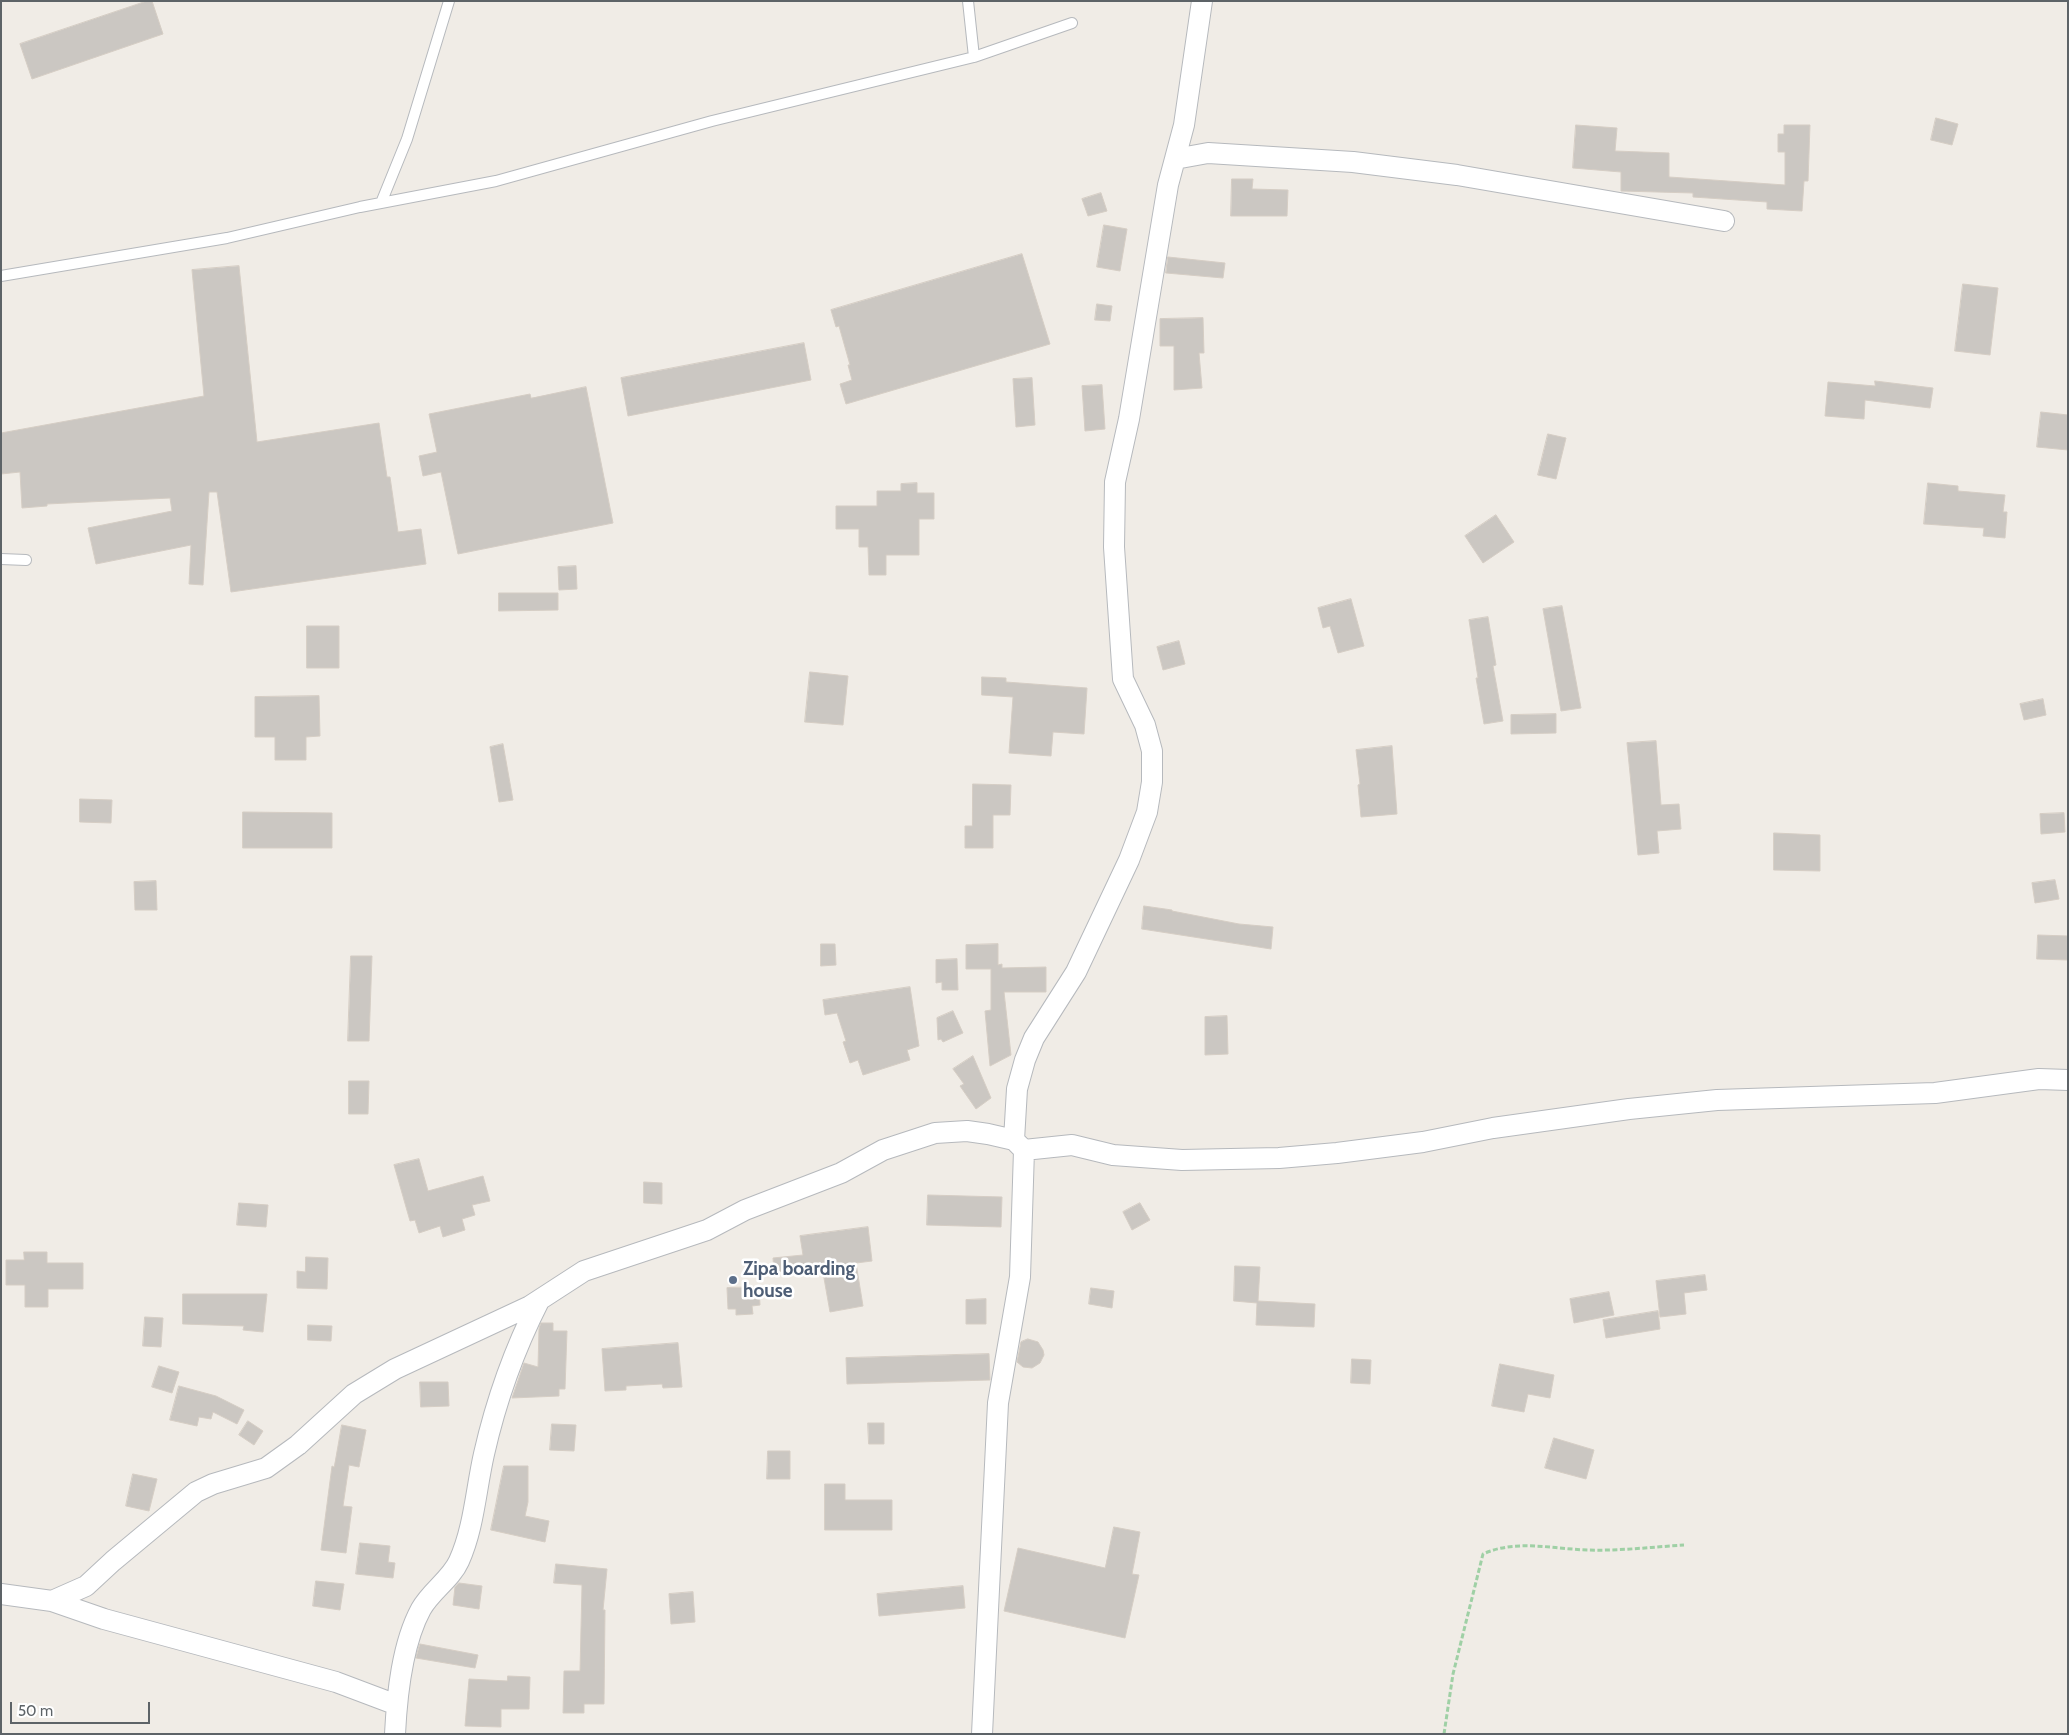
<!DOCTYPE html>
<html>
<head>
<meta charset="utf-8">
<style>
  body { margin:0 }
  #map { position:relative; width:2069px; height:1735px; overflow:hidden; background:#f0ece6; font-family:Cabin,sans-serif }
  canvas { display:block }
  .frame { position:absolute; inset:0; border:2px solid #5d6367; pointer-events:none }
  .scale { position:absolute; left:10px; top:1702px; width:140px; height:22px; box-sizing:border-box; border:2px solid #5d6367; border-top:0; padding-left:6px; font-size:15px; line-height:18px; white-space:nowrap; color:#5d6367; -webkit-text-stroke:4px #fff; paint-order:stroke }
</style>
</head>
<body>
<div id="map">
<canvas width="2069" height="1735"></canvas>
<div class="frame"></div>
<div class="scale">50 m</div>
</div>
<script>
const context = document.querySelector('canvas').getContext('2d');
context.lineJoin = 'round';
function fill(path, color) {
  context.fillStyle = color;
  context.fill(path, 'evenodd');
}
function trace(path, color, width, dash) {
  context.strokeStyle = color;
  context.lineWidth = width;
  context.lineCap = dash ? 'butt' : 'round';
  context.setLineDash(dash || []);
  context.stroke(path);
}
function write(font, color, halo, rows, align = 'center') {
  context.font = font + ' Cabin,sans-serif';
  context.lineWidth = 5;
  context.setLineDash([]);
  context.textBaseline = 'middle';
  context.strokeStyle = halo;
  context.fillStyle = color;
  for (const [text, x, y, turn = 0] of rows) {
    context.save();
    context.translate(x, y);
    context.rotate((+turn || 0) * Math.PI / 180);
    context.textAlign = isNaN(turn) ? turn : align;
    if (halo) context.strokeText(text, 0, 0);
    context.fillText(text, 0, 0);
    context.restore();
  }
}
const building = new Path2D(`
  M147,1H152L163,34L32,79L20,44Z
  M1936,118L1958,124L1952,145L1931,140Z
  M1576,125L1617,128L1615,151L1669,153V177L1785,185V152H1778V134H1784V125H1810L1808,181H1804L1802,211L1767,209V202L1693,197V193L1621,191V172L1573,168Z
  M1232,179H1253L1252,189L1288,190L1287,216H1231Z
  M1101,193L1107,211L1088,216L1082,199Z
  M1104,225L1127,229L1120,271L1097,267Z
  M1022,254L1050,344L846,404L840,384L852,380L848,365H850L839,326L836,327L831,310Z
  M1168,257L1225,263L1223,278L1166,273Z
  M239,266L257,442L379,423L387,477H390L398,532L421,529L426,564L231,592L217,492H209L203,585L189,584L191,545L96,564L88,528L172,511L170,498L47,504V506L22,508L20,472L1,474V433L204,396L192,270Z
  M1963,284L1998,288L1990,355L1955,351Z
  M1097,304L1112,306L1110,321L1095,320Z
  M1203,318L1204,353H1199L1202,388L1174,390V346H1160V319Z
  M804,343L811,380L628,416L621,378Z
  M1032,378L1035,425L1016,427L1013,379Z
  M1875,381L1933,388L1930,408L1865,400L1864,419L1825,416L1828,382L1875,386Z
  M1102,385L1105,429L1085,431L1082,386Z
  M586,387L613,523L458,554L441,472L423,476L419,456L437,452L429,414L530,394L531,398Z
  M2041,412L2068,415V450L2037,447Z
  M1548,434L1566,438L1556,479L1538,475Z
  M917,483V493H934V519H919V555H886V575H869L868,547H859V529H836V506H877V491H901V484Z
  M1928,483L1958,486V491L2005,495L2003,512H2007L2005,538L1983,536L1984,528L1924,524Z
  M1496,515L1514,542L1483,563L1465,536Z
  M576,566L577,589L559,590L558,567Z
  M499,593H558V610L499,611Z
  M1351,599L1364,646L1338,653L1330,626L1323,628L1318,608Z
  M1562,606L1581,708L1561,711L1543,609Z
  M1488,617L1496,665L1493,666L1503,721L1484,724L1476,678H1478L1469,620Z
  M307,626H339V668H307Z
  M1179,641L1185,664L1163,670L1157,647Z
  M810,672L848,676L843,725L805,722Z
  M982,677L1006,678V682L1087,688L1084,734L1053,732L1051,756L1009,753L1013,697L982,695Z
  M319,696L320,736L306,737V760H275V737H255V697Z
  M2043,699L2046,715L2024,720L2020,704Z
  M1556,714V733L1511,734V715Z
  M1656,741L1661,805L1679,804L1681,829L1657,831L1659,853L1638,855L1627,743Z
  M503,744L513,800L499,802L490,747Z
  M1392,746L1397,814L1361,817L1358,785L1360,784L1356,750Z
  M973,784L1011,785L1010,815H993V848H965V826H972Z
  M80,799L112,800L111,823L80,822Z
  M243,812L332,813V848H243Z
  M2064,813L2065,832L2041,834L2040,814Z
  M1774,833L1820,835V871L1774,870Z
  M2055,880L2059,899L2035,903L2032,883Z
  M156,881L157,910H135L134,882Z
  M1144,906L1172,910V911L1239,924L1273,927L1271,949L1142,929Z
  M2038,935L2068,936V960L2037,959Z
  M821,944H835L836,965L821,966Z
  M998,944V965L1002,964V968L1046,967V992H1004L1011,1055L990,1066L985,1011L991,1010V969H966V945Z
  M351,956H372L369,1041H348Z
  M957,959L958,990H942V982L936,983V960Z
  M910,987L919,1046L907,1050L910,1060L863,1075L858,1060L850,1063L843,1042L846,1041L837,1013L825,1015L823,1000Z
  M953,1011L963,1033L943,1042L941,1039L938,1040L937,1018Z
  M1227,1016L1228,1054L1205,1055V1017Z
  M973,1056L991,1098L976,1109L960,1086L964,1084L953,1069Z
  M349,1081H369L368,1114H349Z
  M419,1159L428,1191L483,1176L490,1201L472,1205L475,1215L462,1219L465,1230L443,1237L440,1226L419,1233L415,1220L410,1221L394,1165Z
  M644,1182L662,1183V1204L644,1203Z
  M928,1195L1002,1197L1001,1227L927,1225Z
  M239,1203L268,1205L266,1227L237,1225Z
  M1140,1203L1150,1220L1132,1230L1123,1212Z
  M868,1227L872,1261L856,1263L863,1306L830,1312L822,1267L774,1272L773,1258L803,1255L800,1236Z
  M24,1252H47V1263H83V1289H48V1307H25V1285H6V1260H24Z
  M306,1257L328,1258L327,1289L297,1288V1271L305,1272Z
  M1235,1266L1260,1267L1258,1301L1315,1304L1314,1327L1256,1325L1257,1303L1234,1301Z
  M1705,1275L1707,1290L1684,1293L1686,1314L1660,1317L1656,1281Z
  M759,1287L760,1305L752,1306L753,1314L736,1315V1309H728L727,1288Z
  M1091,1288L1114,1291L1112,1308L1089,1304Z
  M1609,1292L1614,1315L1574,1323L1570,1299Z
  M183,1294H267L263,1332L243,1330L244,1326L183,1324Z
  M986,1299V1324H966V1300Z
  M1658,1311L1660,1329L1606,1338L1603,1320Z
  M145,1317L163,1318L161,1347L143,1346Z
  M541,1323H553V1331H567L565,1389H559V1396L512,1398L524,1363L538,1367L539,1329Z
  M308,1325L332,1326L331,1341L308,1340Z
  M1028,1339L1038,1342L1043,1350L1044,1355L1040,1363L1032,1368L1023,1367L1017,1362L1021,1342Z
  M678,1343L682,1387L663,1388L662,1384L626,1386V1390L605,1391L602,1349Z
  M989,1354L990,1380L847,1384L846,1358Z
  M1352,1359L1371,1360L1370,1384L1351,1383Z
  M1500,1364L1554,1375L1550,1398L1528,1394L1524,1412L1492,1406Z
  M159,1366L179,1372L172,1393L152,1387Z
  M420,1382H448L449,1406L421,1407Z
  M179,1386L216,1396L244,1410L237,1424L213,1412L211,1419L199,1417L197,1426L170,1420Z
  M248,1421L263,1431L254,1445L239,1435Z
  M868,1423H884V1444H869Z
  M552,1424L576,1425L574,1451L550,1450Z
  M342,1425L366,1430L359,1467L349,1465L343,1506L352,1507L346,1553L321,1550L332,1466L334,1467Z
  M1554,1438L1594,1450L1586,1479L1545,1468Z
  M768,1451H790V1479H767Z
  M504,1466H528V1502L525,1516L549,1521L545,1542L491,1530Z
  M133,1474L157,1479L149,1511L126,1506Z
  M825,1484H845V1500H892V1530H825Z
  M1114,1527L1140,1532L1132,1574L1139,1575L1125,1638L1004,1611L1018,1548L1105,1568Z
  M360,1543L390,1546L388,1562L395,1563L393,1578L356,1574Z
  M556,1564L607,1569L603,1610H605L604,1704H584V1713H563L564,1671H580L582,1585L554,1583Z
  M316,1581L344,1584L340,1610L313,1606Z
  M459,1583L482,1586L479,1609L453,1605L455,1587Z
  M963,1586L965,1608L879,1616L877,1594Z
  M693,1592L695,1622L671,1624L669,1594Z
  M420,1644L478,1655L475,1668L416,1658Z
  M508,1676L530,1677L529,1709H501V1727L465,1726L469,1679L507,1681Z`);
const path = new Path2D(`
  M1444,1734L1453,1674L1483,1554C1516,1539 1553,1549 1588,1550C1620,1551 1652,1547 1684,1545`);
const service = new Path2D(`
  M968,1L974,57
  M381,203L407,139L449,1
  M1,276L227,238L360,207L496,181L712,121L974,57L1072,23
  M1,559L26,560`);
const minor = new Path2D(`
  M1175,159L1208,153L1353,162L1457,175L1724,221
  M1014,1140L1017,1089L1025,1060L1034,1038L1076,972L1129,860L1147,812L1152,782V751L1145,725L1123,679L1114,547L1115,482L1129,419L1168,185L1184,125L1202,1
  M1024,1150L1072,1145L1113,1155L1182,1160L1279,1158L1337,1153L1423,1142L1493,1128L1629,1109L1717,1100L1935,1093L2039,1079L2068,1080
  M1,1594L52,1601L86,1586L113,1561L196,1492L213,1484L266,1468L298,1445L354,1394L395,1369L530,1306L584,1271L707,1230L745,1210L841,1173L883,1150L935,1133L967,1131L988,1134L1014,1140L1024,1150L1020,1277L998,1403L982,1734
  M52,1601L104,1619L336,1682L397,1705
  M395,1734C397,1694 402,1644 421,1609C431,1591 451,1579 459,1561C474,1528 476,1489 484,1454C496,1401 514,1350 539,1301`);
const markers = [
  [733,1280,5,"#5c6f8a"]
];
const serviceNames = [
  ["Zipa boarding",743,1269],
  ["house",743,1291]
];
fill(building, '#cbc7c2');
trace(building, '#d5cdc4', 1);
trace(service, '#b6b9bd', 12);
trace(minor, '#b6b9bd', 22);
trace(path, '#9fd0a5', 3, [5, 2.5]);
trace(service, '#fff', 10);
trace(minor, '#fff', 20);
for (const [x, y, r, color] of markers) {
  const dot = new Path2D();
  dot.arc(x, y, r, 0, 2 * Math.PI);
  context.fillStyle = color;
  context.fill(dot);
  trace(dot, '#fff', 2);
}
write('bold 19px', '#4e5e75', '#fff', serviceNames, 'left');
</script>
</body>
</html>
